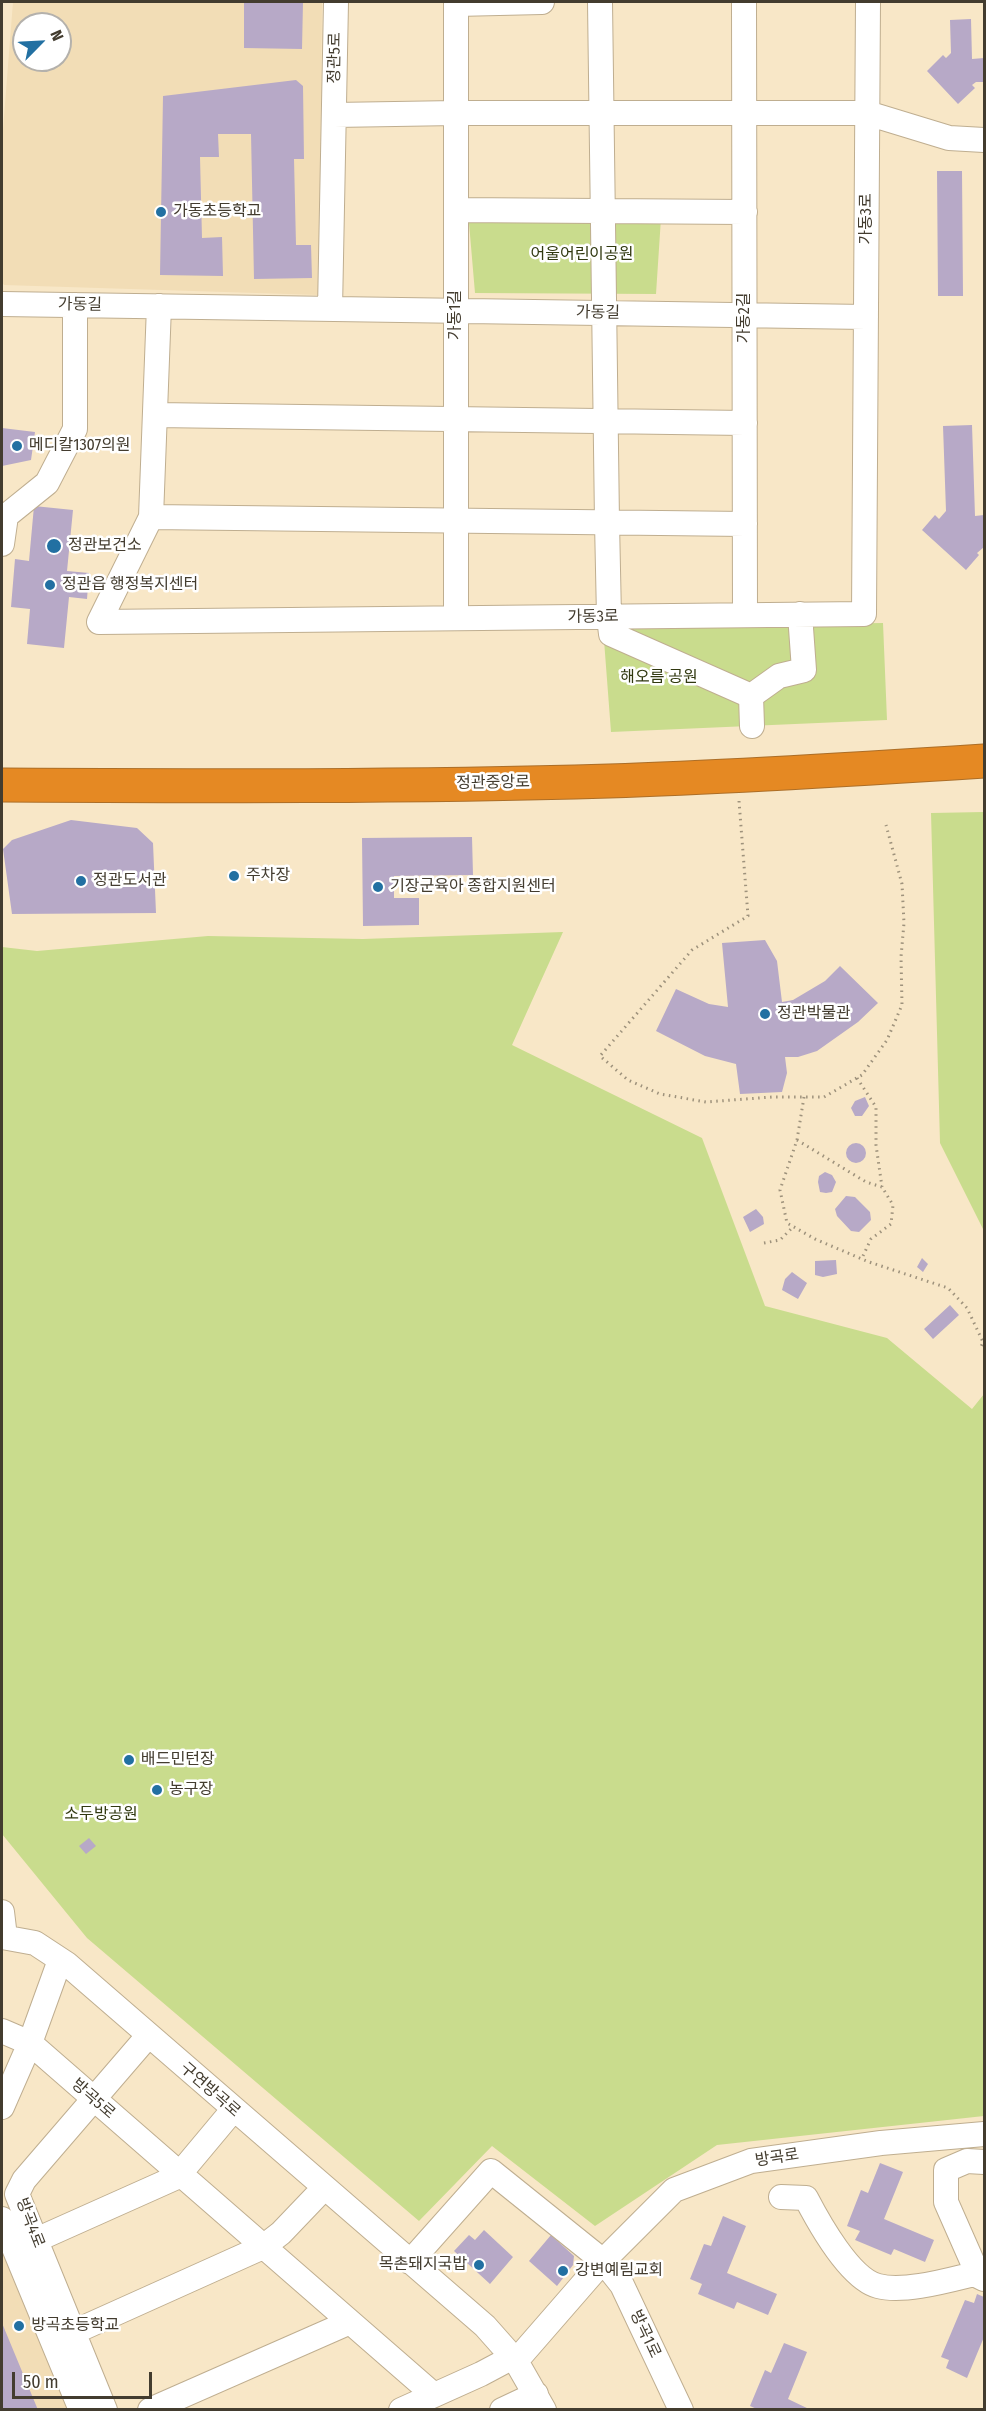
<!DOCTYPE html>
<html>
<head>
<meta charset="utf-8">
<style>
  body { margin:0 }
  #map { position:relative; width:986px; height:2411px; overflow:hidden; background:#f8e7c7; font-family:"Fira Sans Condensed",sans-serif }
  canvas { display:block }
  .frame { position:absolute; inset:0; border:3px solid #433c2f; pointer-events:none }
  .north { position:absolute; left:12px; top:12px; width:60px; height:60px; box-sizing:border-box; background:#fff; border:2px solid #b4b1ac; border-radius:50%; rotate:66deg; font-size:16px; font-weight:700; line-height:24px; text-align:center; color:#433c2f }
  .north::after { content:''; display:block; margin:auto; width:21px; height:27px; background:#2270a2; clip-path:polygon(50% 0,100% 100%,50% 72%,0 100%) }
  .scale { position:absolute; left:12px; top:2372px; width:140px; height:27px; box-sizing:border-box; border:3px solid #433c2f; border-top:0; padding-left:8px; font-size:18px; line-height:21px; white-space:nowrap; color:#433c2f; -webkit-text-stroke:4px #fff; paint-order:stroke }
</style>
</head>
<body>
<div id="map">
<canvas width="986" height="2411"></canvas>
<div class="frame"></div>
<div class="north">N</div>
<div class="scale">50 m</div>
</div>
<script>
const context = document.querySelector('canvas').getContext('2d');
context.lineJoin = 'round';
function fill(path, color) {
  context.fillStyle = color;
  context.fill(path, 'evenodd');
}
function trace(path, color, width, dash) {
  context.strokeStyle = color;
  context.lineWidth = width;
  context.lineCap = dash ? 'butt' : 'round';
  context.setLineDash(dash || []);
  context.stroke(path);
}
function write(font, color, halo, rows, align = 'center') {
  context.font = font + ' "Fira Sans Condensed","Noto Sans KR",sans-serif';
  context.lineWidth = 5;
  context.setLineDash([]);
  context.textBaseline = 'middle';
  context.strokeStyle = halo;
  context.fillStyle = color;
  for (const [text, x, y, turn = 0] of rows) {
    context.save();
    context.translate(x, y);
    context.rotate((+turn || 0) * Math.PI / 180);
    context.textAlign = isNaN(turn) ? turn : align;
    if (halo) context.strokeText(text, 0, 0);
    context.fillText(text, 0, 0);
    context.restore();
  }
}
const built = new Path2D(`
  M13,2H322L319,295L4,285L2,282V142ZM24,24H60V60H24Z
  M2,2243L72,2409H2Z`);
const green = new Path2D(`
  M478,215L661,218L656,294L475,293L469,223Z
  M883,623L887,720L611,732L603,627Z
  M984,812V1231L940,1143L931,813Z
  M563,932L512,1045L702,1138L765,1306L887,1338L972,1409L984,1394V2116L717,2145L595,2226L492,2146L419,2221L87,1938L2,1834V947L37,951L208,936L363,939Z`);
const building = new Path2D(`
  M244,2H303L302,49L244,48Z
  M971,19L972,59L984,58V82H976L972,85L975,88L958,104L927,71L943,55L946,58L951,53L950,20Z
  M296,80L303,86L304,159H294L296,245H311L312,278L254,279L251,134H218L219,157H200L202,238L222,237L223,276L160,275L163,96Z
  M937,171H962L963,296H938Z
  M972,425L975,516L984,515V547L977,553L979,555L966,570L922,530L935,515L939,519L946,511L943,426Z
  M2,428L35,432L31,460L2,466Z
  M34,506L73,510L67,571L89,573L87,599L69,597L64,648L27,644L30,609L11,607L15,559L29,561Z
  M71,820L137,828L153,843L156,913L12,914L3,849L12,840Z
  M472,837L473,875L394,876V898H419V925L363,926L362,838Z
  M765,940L777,961L782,1002L793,1000L825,981L840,966L878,1003L858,1022L817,1051L798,1057H785L787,1073L782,1092L740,1094L736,1064L705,1056L656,1031L676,989L709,1004L728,1007L722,943Z
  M865,1097L869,1106L862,1116H855L851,1108L855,1101Z
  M846 1153a10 10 0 1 1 20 0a10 10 0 1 1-20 0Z
  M825,1172L832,1175L836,1182L832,1192L826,1193L820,1192L818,1182L819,1176Z
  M846,1196L855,1197L870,1212L871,1220L859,1232L851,1231L837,1216L835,1209Z
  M756,1209L763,1217L764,1224L750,1232L743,1217Z
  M922,1258L928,1264L923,1272L917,1267Z
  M836,1260L837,1274L823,1277L815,1275V1261Z
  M792,1272L807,1283L798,1299L782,1290L785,1279Z
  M950,1305L959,1315L933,1339L924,1329Z
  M89,1838L96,1846L86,1854L79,1846Z
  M880,2163L903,2172L884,2219L934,2240L925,2262L894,2249L891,2255L855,2240L860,2231L847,2226L861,2190L868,2193Z
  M723,2216L746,2226L727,2273L777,2294L768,2315L737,2302L734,2309L698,2294L702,2284L690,2279L704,2244L711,2246Z
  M484,2230L513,2257L490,2284L454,2251L469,2235L475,2240Z
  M551,2235L574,2256L573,2265L557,2286L529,2261Z
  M977,2294L984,2297V2337L967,2378L946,2368L949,2360L941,2357L965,2300L974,2303Z
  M2,2323L38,2410H2Z
  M784,2343L807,2352L788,2399L811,2410H759L750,2406L765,2370L771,2373Z`);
const path = new Path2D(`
  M739,801L748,916L692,950L600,1056L628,1080L660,1094L706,1102L772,1097H824L862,1075L887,1040L902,1005L901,957L904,923L902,884L886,825
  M857,1078L876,1107V1145L882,1187
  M804,1097L797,1140L780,1190L787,1223L815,1239L869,1262L948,1288L967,1308L983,1342L981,1347
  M797,1140L866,1182L882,1187L893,1205L891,1224L871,1239L862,1258
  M764,1243L780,1240L794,1226`);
const minor = new Path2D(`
  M600,2L607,522L609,617L611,634L751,696
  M744,2L745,615
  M456,4L542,2
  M334,115L456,113H867L949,138L984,140
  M456,210L745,212
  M2,304L866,317
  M159,306L151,517L99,622L864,614L868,2
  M330,309L336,2
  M156,415L745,423
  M151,517L745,524
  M2,544L6,516L47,483L75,429V305
  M456,618V2
  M751,696L779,676L804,670L800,614
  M751,696L752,726
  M2,1912L5,1937
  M2,1937L35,1943L67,1964L485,2326L516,2361L544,2410
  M2,2031L30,2043L434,2395
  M2,2107L30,2043L60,1960
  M781,2197L806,2198C819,2223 850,2279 878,2286C904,2293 949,2280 974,2274L984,2279
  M2,2219L81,2410
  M36,2240L177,2177L233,2110
  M410,2262L491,2171L603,2261L622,2285L681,2410
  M974,2274L972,2261L946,2202V2170L967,2161L984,2162
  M74,2332L263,2247L281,2233L324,2188
  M516,2361L603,2261L674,2190L751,2161L881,2143L984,2134
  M105,2410L17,2194L24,2180L148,2036
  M150,2410L350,2322
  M401,2410L481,2374L513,2357
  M502,2410L536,2394`);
const highway = new Path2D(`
  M2,785C204,786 407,787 609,781C735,777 860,769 984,761`);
const markers = [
  [161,212,6,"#2270a2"],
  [17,446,6,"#2270a2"],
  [54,546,8,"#2270a2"],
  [50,585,6,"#2270a2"],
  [234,876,6,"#2270a2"],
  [81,881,6,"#2270a2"],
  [378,887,6,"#2270a2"],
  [765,1014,6,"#2270a2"],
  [129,1760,6,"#2270a2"],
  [157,1790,6,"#2270a2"],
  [479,2265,6,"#2270a2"],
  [563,2271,6,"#2270a2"],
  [19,2326,6,"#2270a2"]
];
const streetNames = [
  ["정관5로",335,58,-89],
  ["가동3로",867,219,-90],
  ["가동길",80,305,1],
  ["가동길",598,313,1],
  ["가동1길",456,315,-90],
  ["가동2길",745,318,-90],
  ["가동3로",593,617,-1],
  ["정관중앙로",493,783,-1],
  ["구연방곡로",210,2090,41],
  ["방곡5로",93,2099,41],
  ["방곡로",777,2158,-9],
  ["방곡4로",30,2223,69],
  ["방곡1로",645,2334,65]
];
const poiNames = [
  ["가동초등학교",173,212],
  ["메디칼1307의원",29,446],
  ["정관보건소",68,546],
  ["정관읍 행정복지센터",62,585],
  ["주차장",246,876],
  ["정관도서관",93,881],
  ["기장군육아 종합지원센터",390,887],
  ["정관박물관",777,1014],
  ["배드민턴장",141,1760],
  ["농구장",169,1790],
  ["목촌돼지국밥",467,2265,"right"],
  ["강변예림교회",575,2271],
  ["방곡초등학교",31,2326]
];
const parkNames = [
  ["어울어린이공원",582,255],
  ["해오름 공원",659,678],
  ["소두방공원",101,1815]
];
fill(built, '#f2ddb6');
fill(green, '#c9dc8d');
fill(building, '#b7a9c7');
trace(minor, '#bfae90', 26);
trace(highway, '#ac6e27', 35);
trace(path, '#9e927c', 3, [1.5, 4.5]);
trace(minor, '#fff', 24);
trace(highway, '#e58923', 33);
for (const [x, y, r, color] of markers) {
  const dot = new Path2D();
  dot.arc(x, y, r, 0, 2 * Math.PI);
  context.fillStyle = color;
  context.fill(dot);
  trace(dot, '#fff', 2);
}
write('16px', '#433c2f', '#fff', streetNames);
write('16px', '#433c2f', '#fff', poiNames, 'left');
write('16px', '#313910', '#fff', parkNames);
</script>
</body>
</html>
